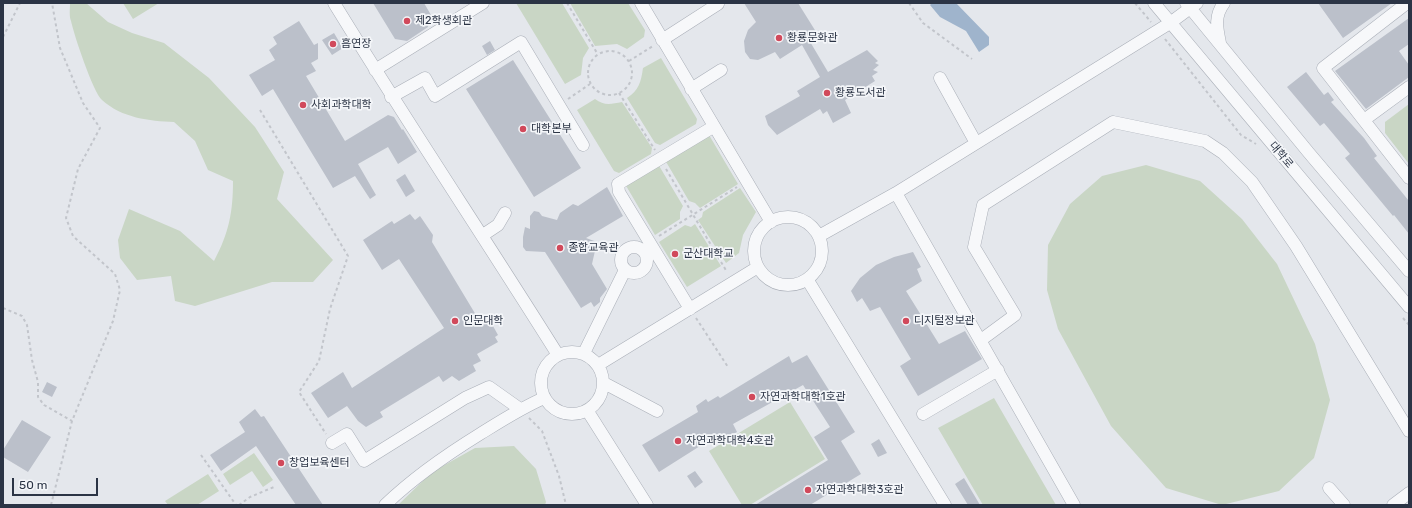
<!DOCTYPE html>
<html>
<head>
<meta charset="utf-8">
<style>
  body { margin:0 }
  #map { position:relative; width:1412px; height:508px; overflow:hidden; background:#e4e7ec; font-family:Rubik,sans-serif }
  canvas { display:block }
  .frame { position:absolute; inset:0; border:4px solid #2b3445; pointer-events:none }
  .scale { position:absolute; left:12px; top:478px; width:86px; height:18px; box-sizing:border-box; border:2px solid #2b3445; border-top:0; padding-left:5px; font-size:12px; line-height:14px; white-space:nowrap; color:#2b3445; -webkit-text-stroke:3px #f4f6f9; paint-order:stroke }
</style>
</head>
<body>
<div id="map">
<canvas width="1412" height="508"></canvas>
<div class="frame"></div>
<div class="scale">50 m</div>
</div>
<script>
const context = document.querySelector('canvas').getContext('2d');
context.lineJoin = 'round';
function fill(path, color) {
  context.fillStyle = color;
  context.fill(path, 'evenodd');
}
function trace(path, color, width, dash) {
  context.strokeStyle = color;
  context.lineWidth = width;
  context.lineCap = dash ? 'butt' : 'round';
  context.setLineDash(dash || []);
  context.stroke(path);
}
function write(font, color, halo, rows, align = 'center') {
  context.font = font + ' Rubik,"Noto Sans KR",sans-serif';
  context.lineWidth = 3.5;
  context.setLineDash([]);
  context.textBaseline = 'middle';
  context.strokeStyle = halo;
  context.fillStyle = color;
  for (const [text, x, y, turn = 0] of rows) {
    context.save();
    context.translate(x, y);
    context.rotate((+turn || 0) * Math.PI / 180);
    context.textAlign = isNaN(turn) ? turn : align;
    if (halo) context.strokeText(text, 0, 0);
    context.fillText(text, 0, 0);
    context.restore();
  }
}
const green = new Path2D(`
  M70,3H86L108,22L132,33L164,43L209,78L255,127L284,172L277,199L333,260L313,282H272L195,306L175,301L171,276L137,280L120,258L118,240L129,209L180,231L214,261C229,233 233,212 233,181L208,170L195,141L174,122C149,121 122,118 102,100C93,92 74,35 71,21C69,16 70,9 70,3Z
  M123,3H159L133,19Z
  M516,3H562L589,48L583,58L581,75L565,84Z
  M570,3H628L645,30L644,37L627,49L617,44L595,46Z
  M661,58L697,119L696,124L660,145L655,143L627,98C639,90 641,82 643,68Z
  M595,99C604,106 611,104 622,102L652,148L651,154L619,173L614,171L577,110Z
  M1409,104V164L1385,133V122Z
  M709,135L738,184L700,208L695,203L689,201L665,160Z
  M658,164L683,206L680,212V219L655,235L625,184Z
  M1146,165L1200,181L1242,219L1277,264L1315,344L1330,400L1314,458L1279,491L1222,505L1166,488L1111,426L1058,329L1047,290L1048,245L1070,204L1102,176Z
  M740,188L756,212L743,235L739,253L726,263L698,220L702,217L703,212Z
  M695,224L721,266L687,287L659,242L685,225L691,227Z
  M994,398L1056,505H983L938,428Z
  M790,402L825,459L750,505H742L709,451Z
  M514,446L536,469L546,502L545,505H398L432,472L475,448Z
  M254,453L273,480L263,487L252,471L230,485L223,474Z
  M208,474L219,491L197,505H168L165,501Z`);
const water = new Path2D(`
  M932,3H956L989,37V45L979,52L966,31L940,17L930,5Z`);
const building = new Path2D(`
  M373,3H424L431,15L428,27L407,41L395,39Z
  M744,3H798L818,35L809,40L828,72L867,50L878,61L875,63L879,65L873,70L878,72L872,76L875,81L845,100L851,113L833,123L827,111L823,114L820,109L777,135L768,125L765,116L800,96L797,91L820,77L802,45L780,59L775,52L758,60L750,59L745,52L744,41L748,30L756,22Z
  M1318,3H1392L1343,38Z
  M1409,18V44L1399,51L1409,65V77L1366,109L1335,71Z
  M299,21L314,45L318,43V59L311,63L316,71L306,76L345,141L388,115L394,117L402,130L403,129L417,152L398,164L388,147L358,164L376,195L370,199L355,176L333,188L273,89L262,96L249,75L275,60L269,50L277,44L273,37Z
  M334,33L343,48L332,55L322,40Z
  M490,41L495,50L487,55L482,46Z
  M513,60L581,168L534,197L466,89Z
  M1306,72L1324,95L1328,92L1334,100L1331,102L1364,138L1377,156L1374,158L1409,201V234L1394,215L1393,216L1345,158L1350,154L1324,123L1320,126L1287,87Z
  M405,174L415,191L406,197L396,180Z
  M607,187L623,216L586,238L597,242L592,264L607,289L600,298V302L594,307L591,302L581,308L545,252L526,251L523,247V237L525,227L530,229V216L534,211L539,212L542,216L557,220L560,213L573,204L578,206Z
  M410,214L415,220L420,216L433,235L432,242L482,325L486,323L490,327L493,326L498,335L495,337L498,342L477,354L481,361L473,365L476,371L459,381L452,376L443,382L439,376L380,412L383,417L366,427L358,421L347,406L328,418L311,393L343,372L352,388L444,328L399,259L382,270L363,240L392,221L394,224Z
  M913,252L921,267L917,269L922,281L906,291L939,344L965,331L982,359L918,396L900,366L911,359L880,307L870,311L862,298L857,302L851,291L860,278L876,265L894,257Z
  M807,355L855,432L841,441L861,474L810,505H755L828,460L814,437L830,427L803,385L733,424L737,432L723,440L719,434L659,472L642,445L698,412L696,406L706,399L708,402L718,396L720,398L789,356L792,363Z
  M47,382L57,387L52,397L42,392Z
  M255,409L261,417L264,416L323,505H296L256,446L221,471L210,455L245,432L239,422Z
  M22,420L51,437L28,472L3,457V450Z
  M879,439L887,453L878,457L871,444Z
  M695,471L703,482L695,488L687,476Z
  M964,478L980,505H968L955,484Z`);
const path = new Path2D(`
  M567,3L597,53
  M909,3L923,23L972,59
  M1135,3L1151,22
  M3,37L20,3
  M1165,39L1241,135L1256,144
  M588 73a22 22 0 1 1 44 0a22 22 0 1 1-44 0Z
  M629,61L653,46
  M619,93L655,150
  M568,99L590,84
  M260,110L348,256L330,309L319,361L299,392L326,434
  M666,169L727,272
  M659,236L737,187
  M3,308L22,316L27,325L32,360L38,382V397L44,405L72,421
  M696,318L728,367
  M1403,318L1409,325
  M529,418L542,431L559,476L566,505
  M201,455L236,505
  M51,505L72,421L113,321L120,290L115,274L73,236L66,218L78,169L100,128L83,103L60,48L52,3
  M239,505L250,497L274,487`);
const minor = new Path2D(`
  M334,3C407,122 484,237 558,355
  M641,3L771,222
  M1154,3L1409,307
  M1186,3L1309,153L1409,271
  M1407,3L1323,68L1409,178
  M662,40L718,4
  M1220,43C1217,28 1214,16 1224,3
  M375,70L483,3
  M940,78L976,143
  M691,89L721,70
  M391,97L425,78L435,96L521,42L583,145
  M1364,120L1409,87
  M896,193L1074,505
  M754 251a34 34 0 1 1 68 0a34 34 0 1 1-68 0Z
  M483,235L498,225L505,213
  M819,236L896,193L1170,23L1197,3
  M621 260a13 13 0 1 1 26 0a13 13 0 1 1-26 0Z
  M807,279L945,505
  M690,309L619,192L618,184L713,127
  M981,340L1015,315L974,247L983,205L1113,122L1205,141L1223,153L1252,182L1296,246L1409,431
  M541 383a31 31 0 1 1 62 0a31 31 0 1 1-62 0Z
  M584,353L625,270
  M598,365L758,267
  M604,383L657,411
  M587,410L647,505
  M923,414L998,370
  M332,443L347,434L364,461L465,398L489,387L520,409
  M1329,488L1344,505
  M385,505C414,477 446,455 480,434C501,421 521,408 544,398
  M1393,505L1409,493`);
const markers = [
  [407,21,4,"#d1495b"],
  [779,38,4,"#d1495b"],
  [333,44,4,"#d1495b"],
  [827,93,4,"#d1495b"],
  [303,105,4,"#d1495b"],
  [523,129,4,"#d1495b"],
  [560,248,4,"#d1495b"],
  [675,254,4,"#d1495b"],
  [455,321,4,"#d1495b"],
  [906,321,4,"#d1495b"],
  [752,397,4,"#d1495b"],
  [678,441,4,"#d1495b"],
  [281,463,4,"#d1495b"],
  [808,490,4,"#d1495b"]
];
const poiNames = [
  ["제2학생회관",415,21],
  ["황룡문화관",787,38],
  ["흡연장",341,44],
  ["황룡도서관",835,93],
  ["사회과학대학",311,105],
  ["대학본부",531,129],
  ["종합교육관",568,248],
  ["군산대학교",683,254],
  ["인문대학",463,321],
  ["디지털정보관",914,321],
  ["자연과학대학1호관",760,397],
  ["자연과학대학4호관",686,441],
  ["창업보육센터",289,463],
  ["자연과학대학3호관",816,490]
];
const streetNames = [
  ["대학로",1281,155,50]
];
fill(green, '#c9d6c5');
fill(water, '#9fb4cc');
fill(building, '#bbc0ca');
trace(minor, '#a9aeb7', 13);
trace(path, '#c2c5cb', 2, [3, 3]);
trace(minor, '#f7f8fa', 12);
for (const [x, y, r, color] of markers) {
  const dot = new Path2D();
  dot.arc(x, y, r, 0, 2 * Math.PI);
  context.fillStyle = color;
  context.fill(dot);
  trace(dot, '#f4f6f9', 1.5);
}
write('11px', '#2b3445', '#f4f6f9', poiNames, 'left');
write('11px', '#2b3445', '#f4f6f9', streetNames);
</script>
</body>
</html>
